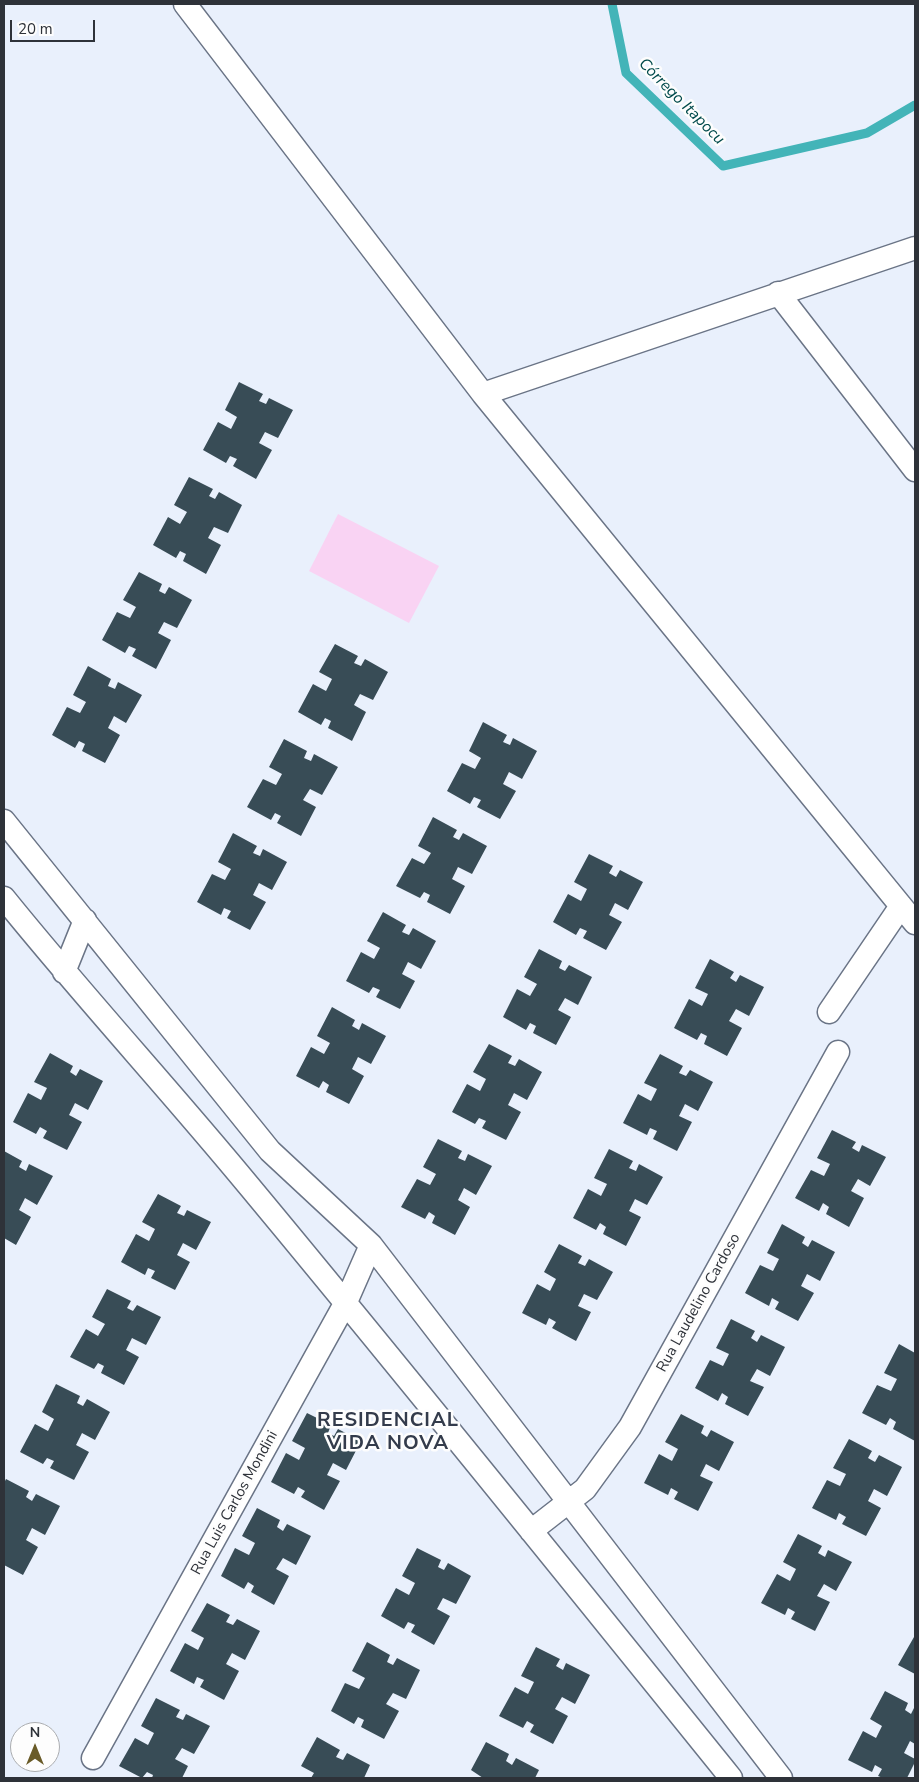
<!DOCTYPE html>
<html>
<head>
<meta charset="utf-8">
<style>
  body { margin:0 }
  #map { position:relative; width:919px; height:1782px; overflow:hidden; background:#e9f0fc; font-family:"Nunito Sans",sans-serif }
  canvas { display:block }
  .frame { position:absolute; inset:0; border:5px solid #2e3239; pointer-events:none }
  .north { position:absolute; left:10px; top:1722px; width:50px; height:50px; box-sizing:border-box; background:#fdfdfd; border:1px solid #aaacaf; border-radius:50%; rotate:0deg; font-size:14px; font-weight:700; line-height:20px; text-align:center; color:#2e3239 }
  .north::after { content:''; display:block; margin:auto; width:18px; height:22px; background:#695b28; clip-path:polygon(50% 0,100% 100%,50% 72%,0 100%) }
  .scale { position:absolute; left:10px; top:20px; width:85px; height:22px; box-sizing:border-box; border:2px solid #2e3239; border-top:0; padding-left:6px; font-size:15px; line-height:18px; white-space:nowrap; color:#2e3239; -webkit-text-stroke:4px #fdfdfd; paint-order:stroke }
</style>
</head>
<body>
<div id="map">
<canvas width="919" height="1782"></canvas>
<div class="frame"></div>
<div class="north">N</div>
<div class="scale">20 m</div>
</div>
<script>
const context = document.querySelector('canvas').getContext('2d');
context.lineJoin = 'round';
function fill(path, color) {
  context.fillStyle = color;
  context.fill(path, 'evenodd');
}
function trace(path, color, width, dash) {
  context.strokeStyle = color;
  context.lineWidth = width;
  context.lineCap = dash ? 'butt' : 'round';
  context.setLineDash(dash || []);
  context.stroke(path);
}
function write(font, color, halo, rows, align = 'center') {
  context.font = font + ' "Nunito Sans",sans-serif';
  context.lineWidth = 5;
  context.setLineDash([]);
  context.textBaseline = 'middle';
  context.strokeStyle = halo;
  context.fillStyle = color;
  for (const [text, x, y, turn = 0] of rows) {
    context.save();
    context.translate(x, y);
    context.rotate((+turn || 0) * Math.PI / 180);
    context.textAlign = isNaN(turn) ? turn : align;
    if (halo) context.strokeText(text, 0, 0);
    context.fillText(text, 0, 0);
    context.restore();
  }
}
const green = new Path2D(`
  M338,514L439,566L409,623L309,571Z`);
const stream = new Path2D(`
  M612,4L626,73L723,166L867,133L915,105`);
const building = new Path2D(`
  M239,382L263,394L259,401L266,404L269,398L293,410L278,438L265,432L259,443L272,450L256,479L233,466L237,459L230,456L226,463L203,450L218,422L231,429L237,417L225,410Z
  M189,477L213,489L209,496L215,499L219,492L242,505L228,533L214,527L208,538L221,545L206,574L183,561L186,554L180,551L176,558L153,545L168,517L180,524L187,512L174,505Z
  M139,572L162,584L159,591L165,594L169,587L192,600L177,628L164,622L158,633L171,640L156,669L132,656L136,649L129,646L125,653L102,640L117,612L130,618L136,607L123,600Z
  M335,644L358,656L354,663L361,666L365,659L388,672L373,700L360,694L354,705L366,712L352,741L328,728L331,721L325,718L321,725L298,712L313,684L326,691L332,679L319,672Z
  M88,666L111,679L108,686L115,689L118,682L142,695L126,723L114,716L108,728L120,735L105,763L82,751L85,744L79,741L75,748L52,735L67,707L80,713L86,702L73,695Z
  M483,722L507,735L503,742L510,745L513,738L537,751L522,779L509,772L503,784L516,791L500,819L477,807L481,800L474,797L470,804L447,791L462,763L475,769L481,758L469,751Z
  M284,739L307,751L304,758L311,761L314,754L338,767L322,795L310,789L303,800L316,807L301,836L277,823L281,816L275,813L271,820L247,807L263,779L276,785L282,774L269,767Z
  M433,817L457,830L453,837L459,840L463,833L487,846L472,874L458,867L452,879L465,886L450,914L427,902L430,895L424,892L420,898L396,886L412,858L424,864L431,853L418,846Z
  M233,833L257,846L253,853L260,856L263,849L287,862L272,890L259,883L253,895L266,902L250,930L227,918L231,911L224,908L221,915L197,902L212,874L225,880L231,869L218,862Z
  M589,854L613,866L609,873L616,877L620,870L643,882L628,910L615,903L609,915L622,922L606,950L583,938L587,931L580,928L576,935L553,922L568,894L581,901L587,889L574,882Z
  M383,912L406,925L402,932L409,935L413,928L436,941L421,969L408,962L402,974L415,981L400,1009L376,997L380,990L373,987L369,993L346,981L361,952L374,959L380,948L367,941Z
  M539,949L562,961L559,968L565,971L569,965L592,977L578,1005L565,998L558,1010L571,1017L556,1045L533,1033L536,1026L530,1023L526,1030L503,1017L517,989L530,996L537,984L524,977Z
  M710,959L734,972L730,978L736,982L740,975L764,987L749,1016L736,1009L729,1021L742,1028L727,1056L704,1044L707,1036L701,1033L697,1040L674,1028L689,999L702,1006L708,994L695,988Z
  M332,1007L355,1020L352,1026L359,1030L362,1023L386,1036L371,1064L358,1057L352,1069L364,1076L349,1104L326,1092L329,1085L323,1081L319,1088L296,1076L311,1047L324,1054L330,1043L317,1036Z
  M489,1044L512,1056L508,1063L515,1066L519,1059L542,1072L527,1100L514,1093L508,1105L521,1112L506,1140L482,1128L486,1121L479,1118L475,1124L452,1112L467,1084L480,1091L486,1079L473,1072Z
  M50,1053L73,1066L70,1072L76,1076L80,1069L103,1081L88,1110L75,1103L69,1115L82,1122L67,1150L43,1138L47,1131L40,1127L36,1134L13,1122L28,1093L41,1100L47,1088L34,1082Z
  M660,1054L683,1066L679,1073L686,1076L690,1070L713,1082L698,1111L685,1104L679,1116L692,1122L677,1151L653,1139L657,1131L650,1128L647,1135L623,1123L638,1094L651,1101L657,1089L644,1083Z
  M832,1130L856,1142L852,1148L859,1152L862,1145L886,1157L870,1186L858,1179L851,1191L864,1198L849,1227L826,1214L829,1207L823,1203L819,1211L795,1198L811,1170L824,1176L830,1164L817,1158Z
  M438,1139L462,1151L458,1158L465,1161L468,1154L492,1166L476,1195L464,1188L458,1200L470,1207L455,1235L432,1223L435,1216L429,1212L425,1219L401,1207L417,1179L430,1185L436,1174L423,1167Z
  M609,1149L633,1161L629,1168L636,1171L639,1164L663,1177L647,1205L635,1199L629,1211L641,1217L626,1246L603,1234L606,1227L600,1223L596,1230L573,1218L588,1189L601,1196L607,1184L594,1178Z
  M4,1151L22,1161L19,1167L26,1171L29,1164L53,1176L37,1205L25,1198L19,1210L31,1217L16,1245L4,1238Z
  M158,1194L181,1206L177,1213L184,1216L187,1210L211,1222L196,1250L183,1243L177,1255L190,1262L175,1290L151,1278L155,1271L148,1268L145,1275L121,1262L136,1234L149,1241L155,1229L142,1222Z
  M782,1224L805,1237L802,1243L808,1247L812,1240L835,1252L820,1281L807,1274L801,1286L814,1293L798,1321L775,1309L779,1302L772,1298L769,1306L745,1293L760,1265L773,1271L779,1259L767,1253Z
  M559,1244L582,1256L578,1263L585,1266L589,1259L613,1272L597,1300L584,1294L578,1306L591,1312L576,1341L552,1328L556,1322L549,1318L546,1325L522,1313L537,1284L550,1291L556,1279L544,1272Z
  M107,1289L131,1301L127,1308L133,1311L137,1305L161,1317L146,1345L132,1338L126,1350L139,1357L124,1385L101,1373L104,1366L98,1363L94,1369L70,1357L86,1329L98,1336L105,1324L92,1317Z
  M731,1319L755,1331L751,1338L757,1342L761,1335L785,1347L770,1376L757,1369L750,1381L764,1387L748,1416L725,1404L728,1397L722,1393L718,1401L695,1388L710,1360L723,1366L729,1354L716,1348Z
  M899,1344L915,1353V1441L893,1429L896,1422L890,1418L886,1425L862,1413L877,1385L891,1391L897,1379L884,1373Z
  M56,1384L80,1396L77,1403L83,1406L87,1399L110,1412L95,1440L82,1433L76,1445L89,1452L74,1480L50,1468L54,1461L47,1458L43,1464L20,1452L35,1424L48,1431L54,1419L42,1412Z
  M307,1413L331,1425L328,1433L334,1436L338,1429L361,1441L346,1470L333,1463L327,1475L340,1481L324,1510L301,1497L305,1491L298,1487L294,1494L271,1482L286,1453L299,1460L305,1448L292,1441Z
  M681,1414L704,1426L701,1433L707,1437L711,1430L734,1442L719,1471L706,1464L700,1476L713,1482L698,1511L674,1499L678,1492L671,1488L668,1495L644,1483L659,1454L672,1461L678,1449L665,1442Z
  M849,1439L872,1451L868,1458L875,1462L879,1455L902,1467L887,1496L874,1489L868,1501L881,1508L866,1536L842,1524L846,1517L839,1513L836,1520L812,1508L827,1480L840,1486L846,1474L833,1468Z
  M6,1479L29,1491L26,1497L32,1501L36,1494L60,1506L45,1535L32,1528L26,1540L38,1547L23,1575L4,1565V1483Z
  M257,1508L280,1520L277,1527L283,1531L287,1524L311,1536L296,1565L283,1558L276,1569L289,1576L274,1605L251,1592L254,1586L248,1582L244,1589L221,1576L235,1548L249,1555L255,1543L242,1536Z
  M798,1534L822,1546L818,1553L825,1557L828,1550L852,1562L836,1591L824,1584L817,1596L830,1602L815,1631L791,1619L795,1612L788,1608L785,1615L761,1603L777,1574L790,1581L796,1569L783,1562Z
  M417,1548L441,1560L438,1567L444,1570L448,1563L471,1576L456,1604L443,1598L437,1609L450,1616L434,1645L411,1632L415,1625L408,1622L404,1629L381,1616L396,1588L409,1595L415,1583L402,1576Z
  M207,1603L230,1615L226,1622L233,1625L237,1619L260,1631L245,1660L232,1653L226,1664L239,1671L224,1700L200,1687L204,1680L197,1677L194,1684L170,1671L185,1643L198,1650L204,1638L191,1631Z
  M914,1637H915V1674L898,1665Z
  M367,1642L390,1655L387,1662L393,1665L397,1658L420,1670L406,1699L393,1693L386,1704L399,1711L384,1739L361,1727L364,1720L358,1717L354,1724L331,1711L345,1683L359,1689L365,1678L352,1671Z
  M536,1647L560,1659L556,1666L563,1670L566,1663L590,1675L575,1704L562,1697L555,1709L568,1716L553,1744L530,1732L534,1725L527,1721L523,1728L499,1716L515,1687L528,1694L534,1682L521,1676Z
  M885,1691L908,1703L905,1710L911,1714L915,1706V1744L910,1741L904,1753L915,1759V1762L907,1778H883L878,1776L882,1769L875,1765L872,1772L848,1760L863,1731L876,1738L882,1726L870,1719Z
  M156,1698L180,1710L176,1717L183,1720L186,1714L210,1726L194,1754L182,1748L175,1759L188,1766L182,1778H152L153,1775L147,1772L142,1778L119,1766L135,1738L148,1745L154,1733L141,1726Z
  M317,1737L340,1750L336,1757L343,1760L347,1753L370,1765L364,1778H311L314,1773L301,1766Z
  M486,1742L509,1754L506,1761L512,1765L516,1758L539,1770L535,1778H483L471,1770Z`);
const minor = new Path2D(`
  M185,4L483,394L915,923
  M778,293L915,470
  M483,394L915,248
  M4,821L270,1151L371,1245L781,1778
  M4,898C83,996 169,1089 249,1186C412,1382 571,1580 731,1778
  M64,972L85,920
  M829,1012L901,906
  M531,1531L585,1489L630,1427L838,1052
  M93,1758L346,1302L371,1245`);
const streetNames = [
  ["Rua Laudelino Cardoso",699,1303,-61],
  ["Rua Luis Carlos Mondini",235,1503,-61]
];
const waterNames = [
  ["Córrego Itapocu",681,102,45]
];
const districtNames = [
  ["RESIDENCIAL",388,1421],
  ["VIDA NOVA",388,1444]
];
fill(green, '#f9d3f3');
trace(stream, '#43b4b8', 9);
fill(building, '#384c56');
trace(minor, '#6a7486', 25);
trace(minor, '#fff', 22);
write('15px', '#2e3239', '#fdfdfd', streetNames);
write('italic 16px', '#004a4b', '#fdfdfd', waterNames);
context.letterSpacing = '1px';
write('bold 20px', '#333b4b', '#fdfdfd', districtNames);
context.letterSpacing = '0px';
</script>
</body>
</html>
